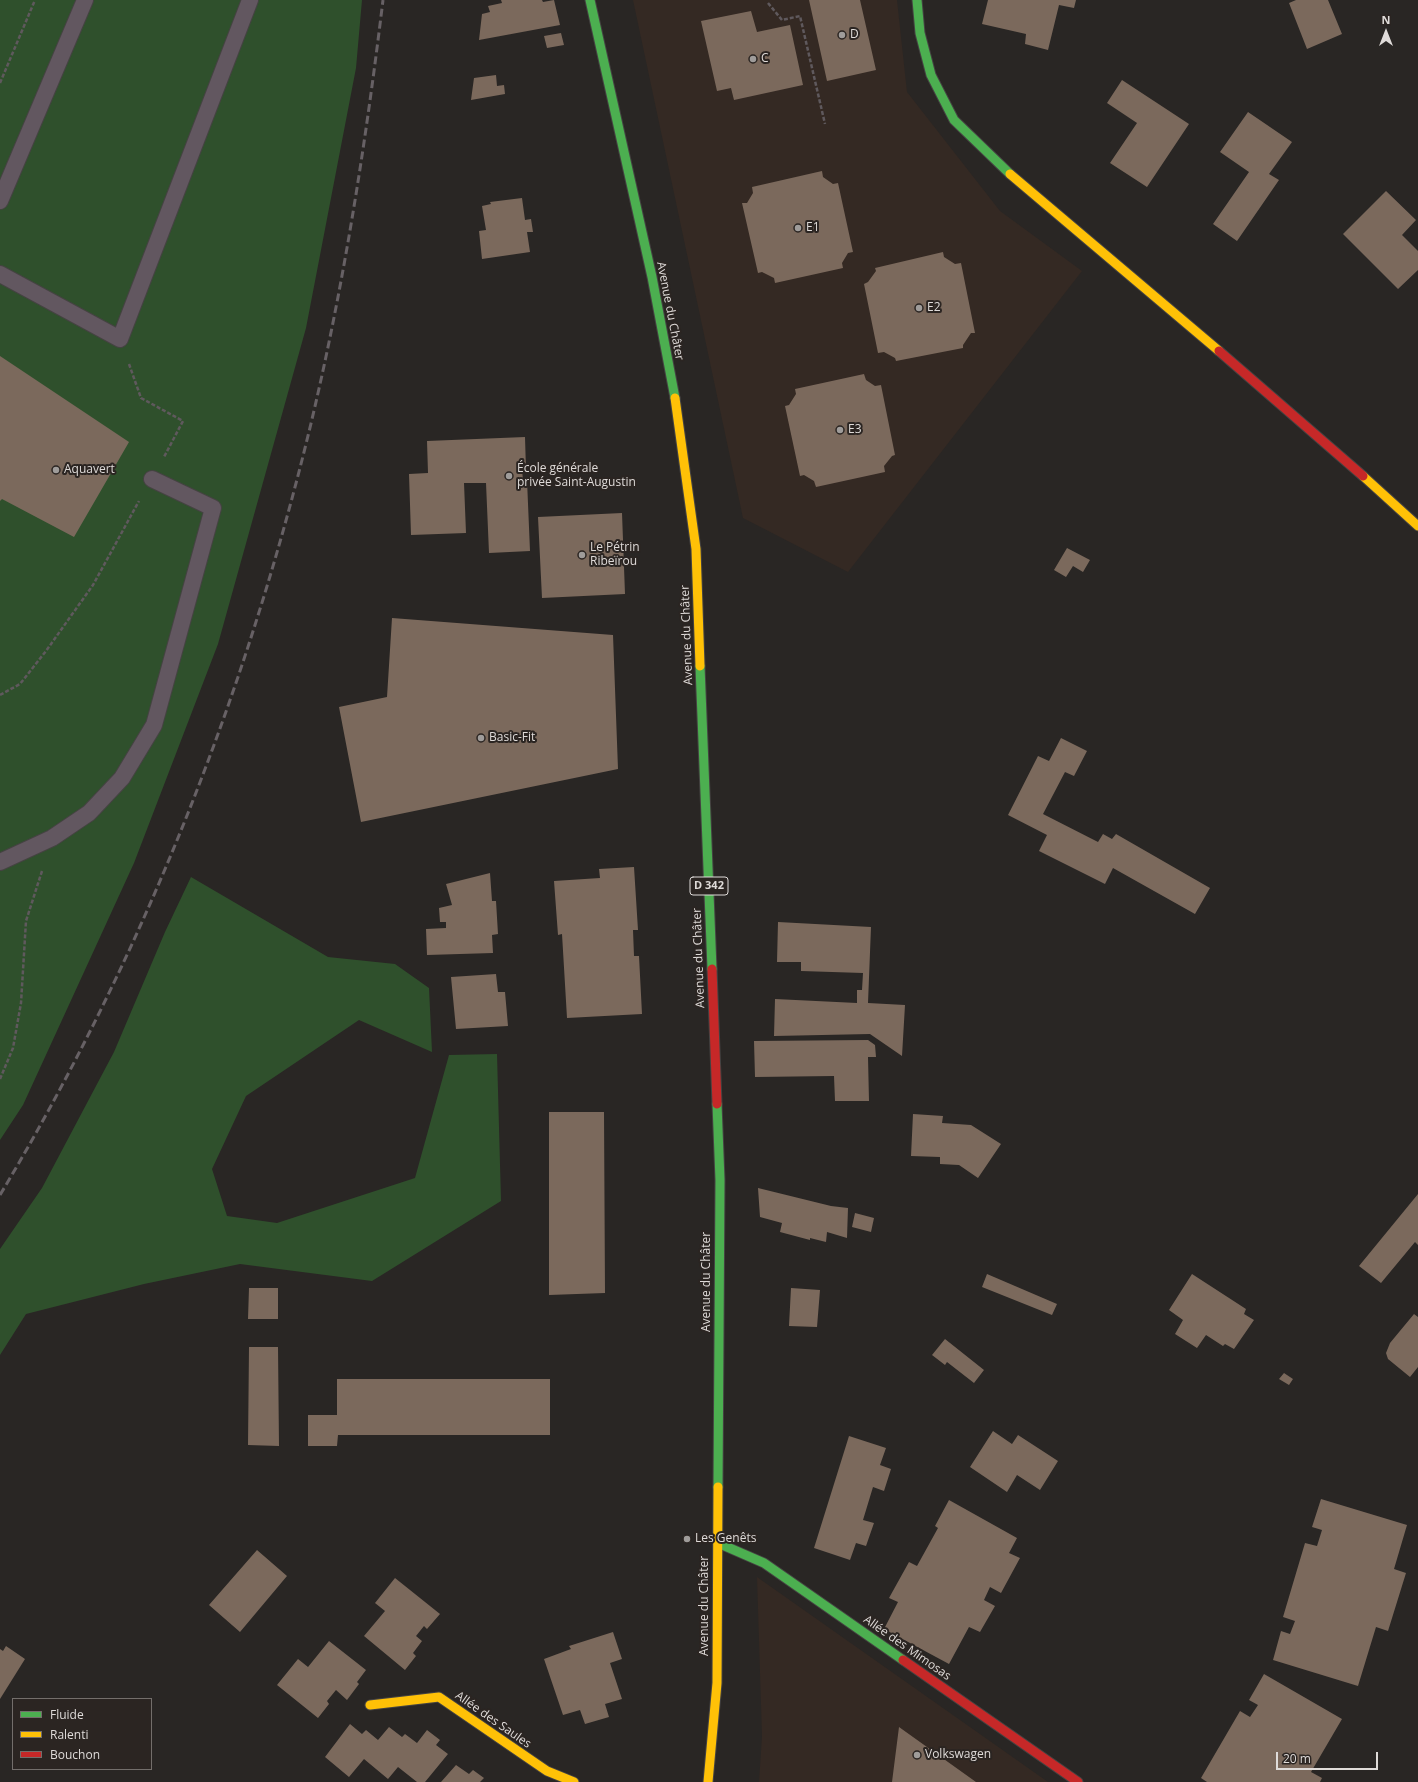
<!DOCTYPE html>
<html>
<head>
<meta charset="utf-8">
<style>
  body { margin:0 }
  #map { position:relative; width:1418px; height:1782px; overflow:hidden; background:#292624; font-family:"Open Sans",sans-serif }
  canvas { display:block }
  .legend { position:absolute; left:12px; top:1698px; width:140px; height:72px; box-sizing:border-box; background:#2b2522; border:1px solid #736e6b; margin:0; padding:5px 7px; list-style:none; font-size:12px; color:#dfdbd9 }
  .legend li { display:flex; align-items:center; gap:8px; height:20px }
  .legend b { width:20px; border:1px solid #736e6b }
  .north { position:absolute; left:1366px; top:12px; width:40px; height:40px; -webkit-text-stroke:3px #2b2522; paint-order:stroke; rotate:0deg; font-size:11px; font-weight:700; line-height:16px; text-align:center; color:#dfdbd9 }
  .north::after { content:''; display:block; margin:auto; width:14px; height:18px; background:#dfdbd9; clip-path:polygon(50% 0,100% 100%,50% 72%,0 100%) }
  .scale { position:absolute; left:1276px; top:1752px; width:102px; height:18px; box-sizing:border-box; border:2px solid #dfdbd9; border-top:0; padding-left:5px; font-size:12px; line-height:14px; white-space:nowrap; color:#dfdbd9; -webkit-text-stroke:3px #2b2522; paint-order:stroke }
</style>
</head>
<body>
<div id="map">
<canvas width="1418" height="1782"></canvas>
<ul class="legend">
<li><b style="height:5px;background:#4caf50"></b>Fluide</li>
<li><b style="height:5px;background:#ffc107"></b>Ralenti</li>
<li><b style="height:5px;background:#c62828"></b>Bouchon</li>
</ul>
<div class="north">N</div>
<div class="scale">20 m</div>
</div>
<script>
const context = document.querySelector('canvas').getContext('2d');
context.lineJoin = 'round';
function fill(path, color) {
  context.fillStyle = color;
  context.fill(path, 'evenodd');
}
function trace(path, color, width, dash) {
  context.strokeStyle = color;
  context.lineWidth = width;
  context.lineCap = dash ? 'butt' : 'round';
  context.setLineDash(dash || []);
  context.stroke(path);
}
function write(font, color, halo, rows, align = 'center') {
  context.font = font + ' "Open Sans",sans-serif';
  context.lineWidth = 4;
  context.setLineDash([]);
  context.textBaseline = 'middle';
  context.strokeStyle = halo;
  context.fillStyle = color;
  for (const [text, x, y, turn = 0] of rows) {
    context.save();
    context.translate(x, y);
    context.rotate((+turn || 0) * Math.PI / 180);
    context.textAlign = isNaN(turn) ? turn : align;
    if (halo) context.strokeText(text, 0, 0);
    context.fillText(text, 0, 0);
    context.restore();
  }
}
const built = new Path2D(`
  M633,0H897L907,92L1000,211L1082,271L848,572L743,518Z
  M757,1577L1048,1782H759L762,1736Z`);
const green = new Path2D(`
  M0,0H362L356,68L306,328L218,644L134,863L23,1105L0,1140Z
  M191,877L328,957L395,964L429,988L432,1052L359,1020L246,1096L212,1169L227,1216L277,1223L415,1178L449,1055L497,1054L501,1201L372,1281L240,1264L144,1284L26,1314L0,1355V1249L42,1188L114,1052L165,932Z`);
const building = new Path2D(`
  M501,0H542L543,2L554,0L560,25L479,40L482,14L490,12L488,6L502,3Z
  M809,0H860L876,70L827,81Z
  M988,0H1076L1074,8L1059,5L1048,50L1025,44L1026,34L982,24Z
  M1296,0H1328L1342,34L1307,49L1289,3Z
  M751,11L757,32L790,25L803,85L734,100L731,88L717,91L701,21Z
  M561,33L564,45L547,48L544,36Z
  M496,75L497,86L504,85L505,94L471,100L474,78Z
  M1122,80L1189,124L1147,187L1110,163L1137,123L1107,103Z
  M1248,112L1292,142L1269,174L1279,180L1237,241L1213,224L1249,172L1220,152Z
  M822,171L823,177L833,184L838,183L853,252L848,253L842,263L843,268L775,283L774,278L762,272L758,273L742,203H747L753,193L752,187Z
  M1386,191L1416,220L1402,235L1418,251V270L1398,289L1343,234Z
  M522,198L525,220L531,219L533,232H527L530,252L482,259L479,231L486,230L482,206L491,204L490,202Z
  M943,252L944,257L955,264L961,263L975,333H971L963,345V348L896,361L895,358L884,352L878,353L864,284L868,282L876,271L875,268Z
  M0,356L129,442L74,537L2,499L0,501Z
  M864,374L866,380L875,386L881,385L895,455L892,456L884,466L885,472L816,487L814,481L804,475L800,476L785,406L789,405L796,394L795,389Z
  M525,437L526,470H522L523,480H527L530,551L489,553L486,483H464L466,533L411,535L409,474L428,473L427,441Z
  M622,513L625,594L542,598L538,517Z
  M1067,548L1090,560L1083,572L1073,566L1066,577L1054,570Z
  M392,618L613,635L618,769L361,822L339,707L387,697Z
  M1061,738L1087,751L1074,776L1065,772L1043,814L1098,842L1103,834L1112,839L1116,834L1210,888L1195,914L1113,868L1105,884L1039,851L1047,835L1008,815L1038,756L1049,761Z
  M634,867L638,930H633L634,956H639L642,1014L567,1018L562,934L558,935L554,881L600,878L599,869Z
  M490,873L492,901H496L498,934L492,935L493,953L427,955L426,929L446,928V922H440L439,908L452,905L446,884Z
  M778,922L871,927L868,1003L905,1005L902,1056L870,1034L774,1036L775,999L857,1003V990H862L863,973L801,971V962H777Z
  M496,974L498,992H505L508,1026L456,1029L451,977Z
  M868,1040L875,1045L876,1057H868L869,1101H835L834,1076L755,1077L754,1041Z
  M549,1112H604L605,1293L549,1295Z
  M913,1114L943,1116L942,1123L971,1125L1001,1144L978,1178L959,1165L940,1164V1157L911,1156Z
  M758,1188L831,1206L848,1208L847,1238L827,1232L826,1242L810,1238V1240L780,1232L782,1223L760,1217Z
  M1418,1194V1245L1415,1242L1381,1283L1359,1266Z
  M855,1213L874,1218L871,1232L852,1227Z
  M987,1274L1057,1304L1052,1315L982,1287Z
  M1192,1274L1246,1309L1244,1314L1254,1320L1234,1349L1225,1344L1223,1346L1206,1335L1197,1348L1175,1334L1183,1320L1169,1310Z
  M249,1288H278V1319H248Z
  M791,1288L820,1290L817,1327L789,1326Z
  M1414,1314L1418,1317V1367L1410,1377L1388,1359L1386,1353L1390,1343Z
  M945,1339L984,1370L974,1383L947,1362L945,1365L932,1355Z
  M249,1347H278L279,1446L248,1445Z
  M1284,1373L1293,1379L1289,1385L1279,1379Z
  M337,1379H550V1435H338L337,1446H308V1415H337Z
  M993,1431L1012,1444L1018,1435L1058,1461L1040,1490L1017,1475L1007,1492L970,1467Z
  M849,1436L886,1448L880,1465L891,1469L884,1491L873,1487L863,1520L874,1523L866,1546L856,1543L850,1560L814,1548Z
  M1321,1499L1407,1525L1394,1569L1406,1573L1388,1631L1376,1627L1358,1686L1273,1660L1281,1631L1290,1634L1295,1621L1283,1617L1305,1543L1317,1546L1322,1530L1312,1527Z
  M949,1500L1017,1538L1009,1553L1020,1558L1001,1593L990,1587L984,1600L995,1606L980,1632L969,1627L949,1664L884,1629L898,1602L889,1598L909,1562L917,1566L938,1528L935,1526Z
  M257,1550L287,1576L240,1632L209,1605Z
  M395,1578L440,1614L427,1629L424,1626L416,1636L422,1641L413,1653L416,1656L405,1670L364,1636L385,1611L375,1603Z
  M613,1632L622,1659L610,1663L622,1699L605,1704L609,1717L585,1724L580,1710L563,1715L544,1659L571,1649L569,1646Z
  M329,1641L366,1670L357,1682L359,1684L347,1700L336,1690L327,1701L329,1704L318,1718L277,1685L298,1659L308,1667Z
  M6,1646L25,1659L0,1699V1649L3,1651Z
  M1264,1674L1342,1719L1311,1772L1322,1778L1320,1782H1207L1201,1778L1240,1711L1250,1717L1258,1705L1249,1700Z
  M350,1724L362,1734L366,1730L378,1740L389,1727L402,1737L405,1734L417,1743L427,1730L440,1740L436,1745L448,1754L425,1782H417L398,1767L388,1779L364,1759L349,1777L325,1757Z
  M899,1727L976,1782H892Z
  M456,1765L469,1774L473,1770L484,1778L480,1782H441Z`);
const path = new Path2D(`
  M768,3L782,20L800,16L825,124
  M0,83L35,0
  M129,364L141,398L183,421L164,457
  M0,695L20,684L46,651L93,585L139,501
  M0,1079L13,1048L21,1003L26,921L42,871`);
const lane = new Path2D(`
  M0,201L85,0
  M0,274L120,339L250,0
  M0,862L52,838L89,813L122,778L154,725L213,508L152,479`);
const fast = new Path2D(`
  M590,0L652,277L675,398
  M917,0L920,33L931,75L954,120L1010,174
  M700,666L712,969
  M717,1104L720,1180L718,1487
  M718,1543L764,1563L903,1660`);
const slow = new Path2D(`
  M1010,174L1219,351
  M675,398L696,549L700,666
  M1363,476L1418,526
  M370,1705L439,1697L547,1771L574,1782
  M708,1782L717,1683L718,1487`);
const jam = new Path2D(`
  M1219,351L1363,476
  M712,969L717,1104
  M903,1660L1078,1782`);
const rail = new Path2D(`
  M0,1195C139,963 241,707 306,444C342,298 365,149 383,0`);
const markers = [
  [842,35,4,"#9f9c9a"],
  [753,59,4,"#9f9c9a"],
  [798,228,4,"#9f9c9a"],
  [919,308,4,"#9f9c9a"],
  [840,430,4,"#9f9c9a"],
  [56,470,4,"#9f9c9a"],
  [509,476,4,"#9f9c9a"],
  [582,555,4,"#9f9c9a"],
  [481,738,4,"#9f9c9a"],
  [687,1539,4,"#9f9c9a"],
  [917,1755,4,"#9f9c9a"]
];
const shields = [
  [709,886,38]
];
const shieldNames = [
  ["D 342",709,886]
];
const poiNames = [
  ["D",850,35],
  ["C",761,59],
  ["E1",806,228],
  ["E2",927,308],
  ["E3",848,430],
  ["École générale",517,469],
  ["privée Saint-Augustin",517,483],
  ["Aquavert",64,470],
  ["Le Pétrin",590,548],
  ["Ribeïrou",590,562],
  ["Basic-Fit",489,738],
  ["Les Genêts",695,1539],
  ["Volkswagen",925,1755]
];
const streetNames = [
  ["Avenue du Châter",670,311,79],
  ["Avenue du Châter",687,635,-92],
  ["Avenue du Châter",699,958,-92],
  ["Avenue du Châter",707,1282,-90],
  ["Avenue du Châter",705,1606,-90],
  ["Allée des Mimosas",907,1648,35],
  ["Allée des Saules",493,1720,35]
];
fill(built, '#342923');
fill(green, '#2f502c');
fill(building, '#7b695c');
trace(lane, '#454342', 18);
trace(fast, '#454342', 11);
trace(slow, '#454342', 11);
trace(jam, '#454342', 11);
trace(path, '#5f595d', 2.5, [4, 2]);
trace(lane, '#625760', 16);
trace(fast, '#4caf50', 9);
trace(slow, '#ffc107', 9);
trace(jam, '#c62828', 9);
trace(rail, '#676165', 3, [8, 4]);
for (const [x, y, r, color] of markers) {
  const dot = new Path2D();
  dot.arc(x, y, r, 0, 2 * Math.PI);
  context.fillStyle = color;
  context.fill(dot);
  trace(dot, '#2b2522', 1.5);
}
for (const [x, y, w] of shields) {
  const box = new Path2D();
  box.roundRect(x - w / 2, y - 9, w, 18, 3);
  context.fillStyle = '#2b2522';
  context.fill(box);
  trace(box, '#dfdbd9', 1);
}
write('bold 11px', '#dfdbd9', null, shieldNames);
write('12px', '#dfdbd9', '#2b2522', poiNames, 'left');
write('12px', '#dfdbd9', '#2b2522', streetNames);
</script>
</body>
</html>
